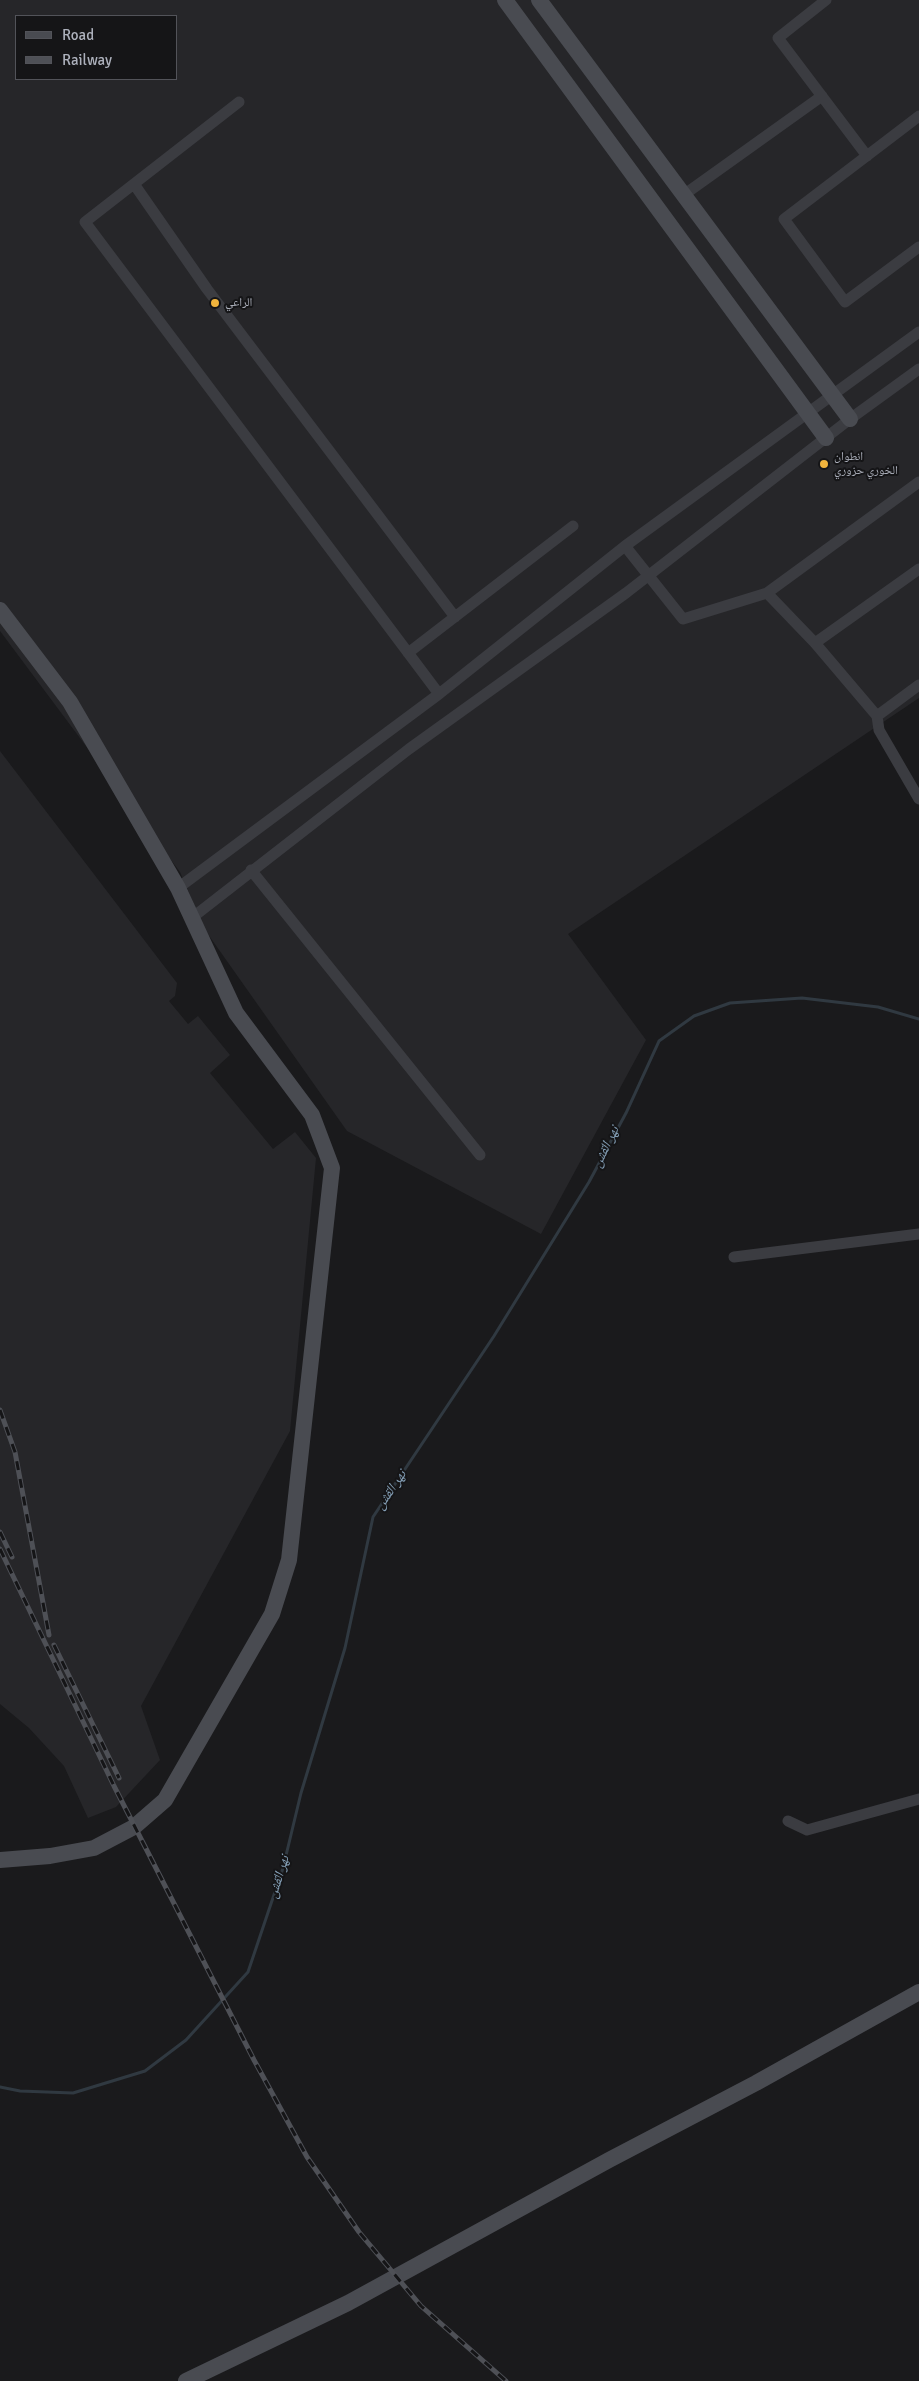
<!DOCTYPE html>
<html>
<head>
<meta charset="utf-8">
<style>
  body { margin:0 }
  #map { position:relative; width:919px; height:2381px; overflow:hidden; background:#1a1a1c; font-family:Signika,sans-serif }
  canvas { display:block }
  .legend { position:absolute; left:15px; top:15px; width:162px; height:65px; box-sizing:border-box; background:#151517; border:1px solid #525359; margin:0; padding:6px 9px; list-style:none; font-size:15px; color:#adb1bc }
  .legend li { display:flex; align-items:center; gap:10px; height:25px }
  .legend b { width:25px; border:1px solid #525359 }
</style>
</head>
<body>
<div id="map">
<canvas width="919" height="2381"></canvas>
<ul class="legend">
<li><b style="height:6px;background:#494b51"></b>Road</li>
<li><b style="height:6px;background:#4e5056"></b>Railway</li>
</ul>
</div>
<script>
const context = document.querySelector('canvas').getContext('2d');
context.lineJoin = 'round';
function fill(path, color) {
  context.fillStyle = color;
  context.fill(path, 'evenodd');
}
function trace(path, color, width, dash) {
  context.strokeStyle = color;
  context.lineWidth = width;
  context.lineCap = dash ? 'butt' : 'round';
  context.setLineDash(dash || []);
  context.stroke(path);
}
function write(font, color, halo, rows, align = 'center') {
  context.font = font + ' Signika,"Noto Naskh Arabic",sans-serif';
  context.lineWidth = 4;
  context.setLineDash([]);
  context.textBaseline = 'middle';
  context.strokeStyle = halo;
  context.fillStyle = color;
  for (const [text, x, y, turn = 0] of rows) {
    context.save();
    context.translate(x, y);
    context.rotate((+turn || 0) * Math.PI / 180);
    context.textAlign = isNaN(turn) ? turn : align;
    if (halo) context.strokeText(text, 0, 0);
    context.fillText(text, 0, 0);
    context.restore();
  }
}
const built = new Path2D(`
  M0,0H919V698L568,934L646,1040L541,1234L347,1131L205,930L180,872L0,631ZM16,16H176V79H16Z
  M0,751L177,983L175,996L169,1001L188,1024L198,1016L230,1055L210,1073L273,1149L295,1132L316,1158L290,1431L141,1706L160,1760L116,1807L88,1818L64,1766L29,1728L0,1704Z`);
const stream = new Path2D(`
  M0,2087L20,2091L73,2093L145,2071L186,2040L248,1972L283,1868L301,1793L345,1648L373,1517L494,1336L589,1182L626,1113L659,1041L694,1016L730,1003L802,998L878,1007L919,1019`);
const street = new Path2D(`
  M826,0L778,38L867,156
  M239,102L85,222L439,694
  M919,116L784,219L845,302L919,247
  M134,184L207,289L455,617
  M685,194L822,96
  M625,546L683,619L767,593L815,643L877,716L879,730L919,799
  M767,593L919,482
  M815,643L919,569
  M408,653L573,526
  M877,716L919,685
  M251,870L480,1155
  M178,888L439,694L625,546L919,332
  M193,917L409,749L626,593L850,419L919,369
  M734,1257L919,1234
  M788,1821L807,1830L919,1799`);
const secondary = new Path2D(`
  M505,0L826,438
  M539,0L850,419
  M0,610L70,702L178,888L236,1013L312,1115L332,1168L289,1560L272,1614L165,1800L134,1827L94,1848L50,1856L0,1860
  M186,2381L348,2303L609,2160L756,2083L919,1992`);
const rail = new Path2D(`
  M0,1410L15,1452L49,1635
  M0,1532L12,1557
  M0,1549L114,1786L254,2060L307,2157L359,2232L421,2306L506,2381
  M54,1645L119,1778`);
const markers = [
  [215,303,5,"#f1b43d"],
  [824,464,5,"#f1b43d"]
];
const poiNames = [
  ["الراعي",225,303],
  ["انطوان",834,457],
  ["الخوري حزوري",834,471]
];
const waterNames = [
  ["نهر القش",606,1147,-64],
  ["نهر القش",391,1490,-56],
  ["نهر القش",279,1877,-73]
];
fill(built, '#262629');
trace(stream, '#303941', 3);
trace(street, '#3b3c41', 11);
trace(secondary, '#494b51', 16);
trace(rail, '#4e5056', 5);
trace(rail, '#151517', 3, [9]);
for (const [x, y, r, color] of markers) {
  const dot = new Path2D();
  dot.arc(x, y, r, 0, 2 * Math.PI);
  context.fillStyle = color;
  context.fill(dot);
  trace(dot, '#151517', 2);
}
write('12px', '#adb1bc', '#151517', poiNames, 'left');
write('italic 14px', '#849fb6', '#151517', waterNames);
</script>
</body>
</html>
